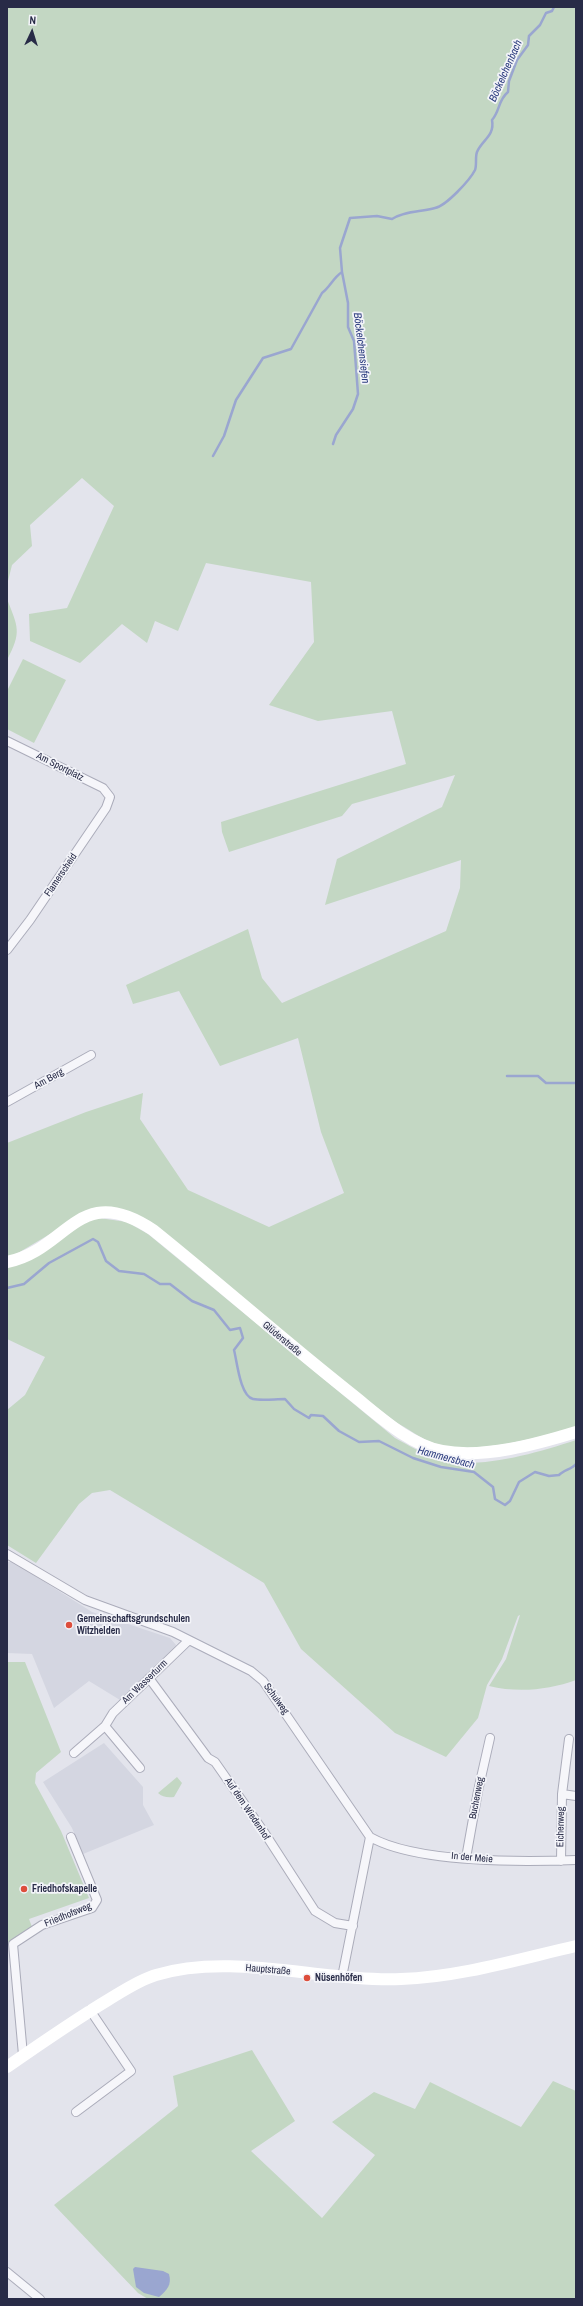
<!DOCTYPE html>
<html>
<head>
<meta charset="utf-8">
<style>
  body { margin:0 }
  #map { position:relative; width:583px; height:2306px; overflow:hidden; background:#e3e4ec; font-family:"Archivo Narrow",sans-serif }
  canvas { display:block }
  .frame { position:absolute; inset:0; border:8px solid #282b47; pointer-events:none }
  .north { position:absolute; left:12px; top:12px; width:40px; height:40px; -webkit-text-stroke:3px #f3f4f9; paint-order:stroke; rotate:4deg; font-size:11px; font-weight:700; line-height:16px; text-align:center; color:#282b47 }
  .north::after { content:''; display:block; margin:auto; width:14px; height:18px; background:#282b47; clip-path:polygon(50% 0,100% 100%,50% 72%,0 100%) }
</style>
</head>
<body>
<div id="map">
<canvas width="583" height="2306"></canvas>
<div class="frame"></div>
<div class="north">N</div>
</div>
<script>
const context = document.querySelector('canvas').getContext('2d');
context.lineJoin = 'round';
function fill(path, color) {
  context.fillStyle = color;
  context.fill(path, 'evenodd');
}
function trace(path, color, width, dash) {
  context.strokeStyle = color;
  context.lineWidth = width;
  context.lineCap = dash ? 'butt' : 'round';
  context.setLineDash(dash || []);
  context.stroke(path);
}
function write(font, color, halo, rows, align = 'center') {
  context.font = font + ' "Archivo Narrow",sans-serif';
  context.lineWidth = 3.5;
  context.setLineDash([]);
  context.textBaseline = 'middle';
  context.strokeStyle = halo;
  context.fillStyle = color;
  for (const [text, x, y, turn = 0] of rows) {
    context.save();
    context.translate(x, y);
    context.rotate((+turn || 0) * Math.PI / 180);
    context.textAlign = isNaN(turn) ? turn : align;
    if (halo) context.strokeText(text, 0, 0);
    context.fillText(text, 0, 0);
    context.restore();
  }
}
const built = new Path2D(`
  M7,1562H13L92,1612L170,1638L176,1645L175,1649L120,1700L89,1681L54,1708L32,1654L7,1653Z
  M104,1743L143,1787V1805L154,1825L83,1854L72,1828L43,1782Z`);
const green = new Path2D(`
  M7,7H576V1427C535,1438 466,1459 426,1440C416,1435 407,1428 397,1423L118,1209L50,1234L13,1256H7V1143L86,1112L143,1093L140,1119L188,1190L269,1227L344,1193L321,1132L298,1038L220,1066L179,991L133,1004L126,985L248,929L262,978L282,1003L446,931L460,888L461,860L325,905L337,859L442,807L455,775L352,804L342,816L229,852L222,832L221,822L406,764L392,711L318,721L269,705L314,642L311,582L206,563L178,631L155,621L147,643L122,624L80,663L30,641L29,614L67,608L114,506L82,478L30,525L32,546L12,565L7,585Z
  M7,599C18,627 22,632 7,660Z
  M23,659L66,680L34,743L7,729V691Z
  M99,1218L127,1222L148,1234L395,1438C414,1448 437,1463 460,1463C498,1464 540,1452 576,1440V1680C549,1690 518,1693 489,1686L506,1659L520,1615L518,1616L502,1659L487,1685L478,1718L446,1757L395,1733L301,1649L264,1583L110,1490L92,1493L79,1504L36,1563L7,1545V1410L25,1395L45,1357L7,1339V1267L86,1221Z
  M7,1662H25L61,1752L36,1773L35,1783L61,1831L89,1898L29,1919L32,1927L7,1945Z
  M177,1777L182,1783L174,1797C168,1798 162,1797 158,1793Z
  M252,2050L295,2121L251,2151L322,2218L375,2155L332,2122L374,2092L415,2109L430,2082L521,2127L553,2081L576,2091V2299H148L138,2293L54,2205L178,2106L173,2076Z`);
const water = new Path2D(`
  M135,2267L163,2271L169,2274C172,2285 167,2290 159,2297L144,2293L136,2287L133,2269Z`);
const stream = new Path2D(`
  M333,444L336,435L353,409L358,394L354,341L348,327V303L342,272
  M213,456L224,436L236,400L263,358L291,349L322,293C330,287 333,278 342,272L340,248L350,218L377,216L392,219C404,211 421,212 435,208C446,206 470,180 475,170C477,165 475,157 477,152C482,140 495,136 492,120C500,111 498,100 508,92L509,81L517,60L528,45L529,36L540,25L546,13L552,11L554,7
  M507,1076H538L546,1083H576
  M7,1288L24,1284L49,1263L93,1239L98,1242L106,1261L119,1271L144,1274L160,1284H170L192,1301L214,1310L230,1330L240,1328L243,1338L234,1350C237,1361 240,1396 253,1399C262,1401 275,1399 285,1399L294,1409L309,1418L311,1415L323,1416L339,1431L359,1442L379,1441L413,1458L441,1467L474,1472L493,1487L495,1499L505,1505L510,1501L519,1482L535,1472L549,1476L559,1475C564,1470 572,1469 576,1464`);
const street = new Path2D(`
  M7,741L103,788L110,797L106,808L30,920L7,950
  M7,1102L91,1055
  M7,1554L85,1600L173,1632L251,1671L263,1681L370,1837L342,1977
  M149,1678L208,1758L215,1762L264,1832L315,1911L335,1923L353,1926
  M105,1726L140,1768
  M74,1753L105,1726L113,1713L188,1641
  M562,1794L569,1739
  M370,1837C416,1863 522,1862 576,1860
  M466,1858L478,1791L490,1738
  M561,1861L562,1794L576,1796
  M23,2055L13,1944L42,1925L92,1908L97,1900L71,1837
  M76,2112L131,2071L90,2010
  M7,2272L40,2299`);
const secondary = new Path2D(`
  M7,1262C68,1250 78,1180 153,1230C219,1283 282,1339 349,1392C376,1413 407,1444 442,1451C483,1459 537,1444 576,1432
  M7,2067C40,2044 73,2021 108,2000C123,1991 139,1980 156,1975C232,1952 322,1982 401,1979C460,1977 519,1959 576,1946`);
const markers = [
  [69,1625,4,"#dd4e3c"],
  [24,1889,4,"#dd4e3c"],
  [307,1978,4,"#dd4e3c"]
];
const streetNames = [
  ["Am Sportplatz",60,767,27],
  ["Flamerscheid",61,875,-56],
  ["Am Berg",49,1079,-29],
  ["Glüderstraße",282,1339,40],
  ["Am Wasserturm",145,1682,-44],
  ["Schulweg",276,1699,54],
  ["Buchenweg",477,1798,-79],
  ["Auf dem Wiedenhof",247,1809,56],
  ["Eichenweg",561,1827,-89],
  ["In der Meie",472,1858,5],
  ["Friedhofsweg",68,1915,-22],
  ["Hauptstraße",268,1970,5]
];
const poiNames = [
  ["Gemeinschaftsgrundschulen",77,1619],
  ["Witzhelden",77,1631],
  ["Friedhofskapelle",32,1889],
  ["Nüsenhöfen",315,1978]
];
const waterNames = [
  ["Böckelchenbach",506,71,-66],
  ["Böckelchensiefen",361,348,83],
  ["Hammersbach",446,1458,15]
];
fill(built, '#d4d6e1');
fill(green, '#c3d7c3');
fill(water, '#9aa6d0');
trace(stream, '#9aa6d0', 2.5);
trace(street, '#abacba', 10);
trace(street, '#f6f6fa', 8);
trace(secondary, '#fff', 12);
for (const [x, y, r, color] of markers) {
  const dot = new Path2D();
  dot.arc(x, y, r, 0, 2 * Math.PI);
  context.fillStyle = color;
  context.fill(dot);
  trace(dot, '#f3f4f9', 1.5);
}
write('10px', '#282b47', '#f3f4f9', streetNames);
write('bold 10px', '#282b47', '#f3f4f9', poiNames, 'left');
write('italic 11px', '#2d3d7f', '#f3f4f9', waterNames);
</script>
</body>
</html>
